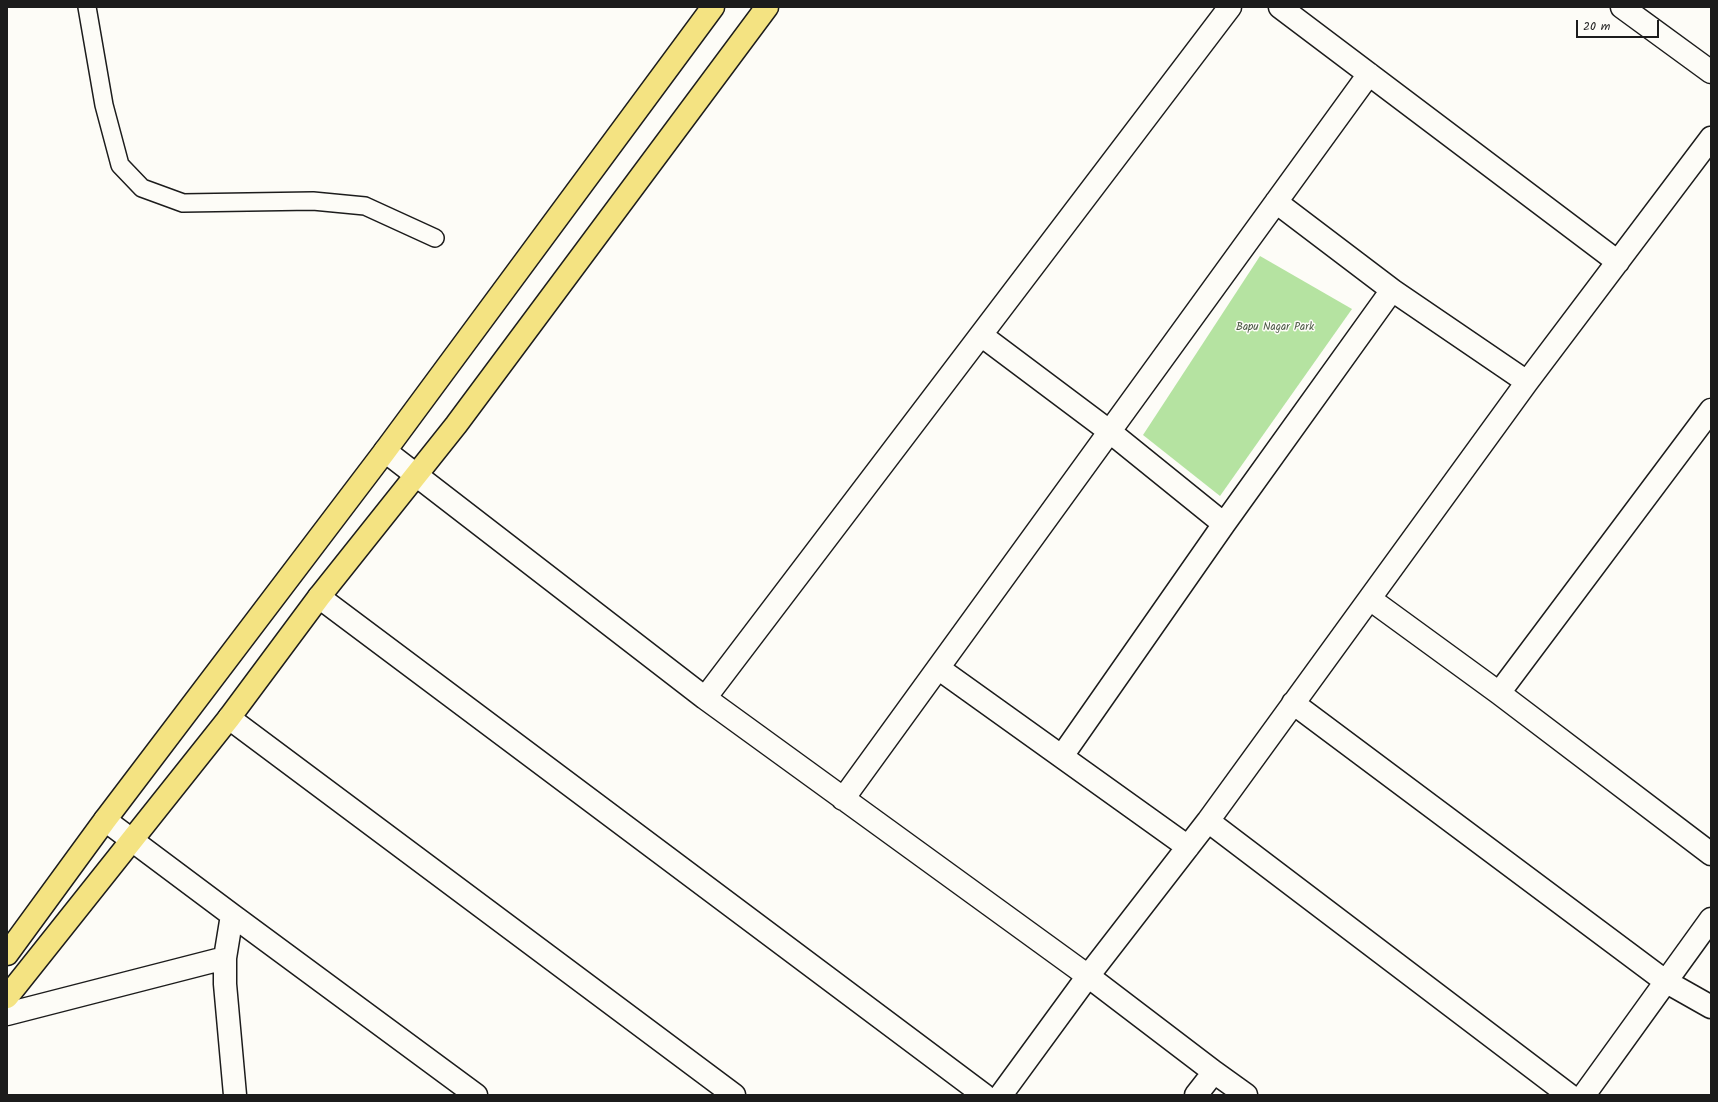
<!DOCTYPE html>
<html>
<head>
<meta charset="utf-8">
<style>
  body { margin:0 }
  #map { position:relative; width:1718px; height:1102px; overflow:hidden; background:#fdfcf7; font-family:Kalam,sans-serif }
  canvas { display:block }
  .frame { position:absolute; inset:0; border:8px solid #1c1c1c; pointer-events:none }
  .scale { position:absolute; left:1576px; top:20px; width:83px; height:18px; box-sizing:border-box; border:2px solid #1c1c1c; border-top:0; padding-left:5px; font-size:12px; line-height:14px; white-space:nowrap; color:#1c1c1c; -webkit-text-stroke:3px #fdfcf7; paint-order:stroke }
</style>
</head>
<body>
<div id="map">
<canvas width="1718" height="1102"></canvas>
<div class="frame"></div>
<div class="scale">20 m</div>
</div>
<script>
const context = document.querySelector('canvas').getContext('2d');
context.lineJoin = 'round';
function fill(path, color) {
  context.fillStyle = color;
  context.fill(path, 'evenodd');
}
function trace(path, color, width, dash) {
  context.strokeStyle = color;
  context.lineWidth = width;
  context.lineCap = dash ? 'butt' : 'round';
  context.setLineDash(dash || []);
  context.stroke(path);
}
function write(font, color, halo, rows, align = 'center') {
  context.font = font + ' Kalam,sans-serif';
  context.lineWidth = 3;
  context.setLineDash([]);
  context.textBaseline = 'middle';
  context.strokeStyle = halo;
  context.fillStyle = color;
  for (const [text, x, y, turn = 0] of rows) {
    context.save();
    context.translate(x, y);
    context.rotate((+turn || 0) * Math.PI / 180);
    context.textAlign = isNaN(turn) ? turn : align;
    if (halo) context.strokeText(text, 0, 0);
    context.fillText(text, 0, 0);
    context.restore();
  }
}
const green = new Path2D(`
  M1260,256L1352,309L1220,496L1143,435Z`);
const service = new Path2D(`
  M87,7L104,105L120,165L142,188L183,203L313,201L365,206L435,238`);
const minor = new Path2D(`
  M1280,7L1618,262
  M1622,7L1711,72
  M1276,202L1392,290L1527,382
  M981,335L1109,431L1224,524
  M385,451L705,698L1088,976L1214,1072L1196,1095
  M319,597L984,1095
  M1370,599L1499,693L1711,854
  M938,668L1188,847
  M1499,693L1711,410
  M705,698L1230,7
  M1293,703L1665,981L1711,1007
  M229,718L734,1095
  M1062,756L1224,524L1392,290
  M843,799L1369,74
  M105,820L232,915L476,1095
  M1208,821L1569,1095
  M232,915L225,958V984L235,1095
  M7,1014L225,958
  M1214,1072L1246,1095
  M1001,1095L1088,976L1208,821L1527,382L1711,138
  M1584,1095L1711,919`);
const primary = new Path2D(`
  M7,954L105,820L385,451L713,7
  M7,997L229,718L319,597L456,425L767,7`);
const parkNames = [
  ["Bapu Nagar Park",1275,328]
];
fill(green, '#b5e3a1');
trace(service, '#1c1c1c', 20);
trace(minor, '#1c1c1c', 25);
trace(primary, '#1c1c1c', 25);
trace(service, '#fdfcf7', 17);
trace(minor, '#fdfcf7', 22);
trace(primary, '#f4e382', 22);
write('11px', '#4a5844', '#fdfcf7', parkNames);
</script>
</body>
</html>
